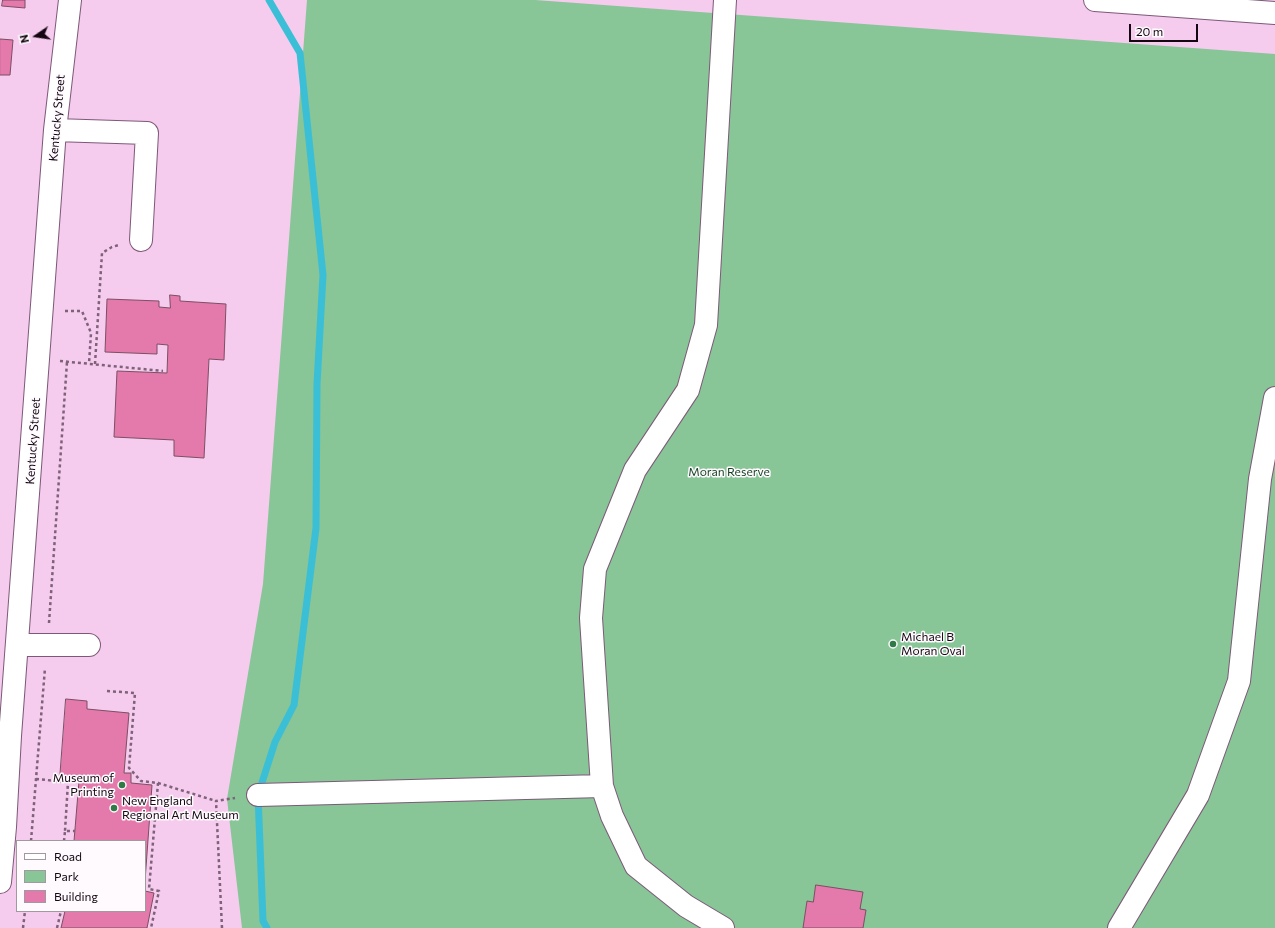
<!DOCTYPE html>
<html>
<head>
<meta charset="utf-8">
<style>
  body { margin:0 }
  #map { position:relative; width:1275px; height:928px; overflow:hidden; background:#f5cbee; font-family:Commissioner,sans-serif }
  canvas { display:block }
  .legend { position:absolute; left:16px; top:840px; width:130px; height:72px; box-sizing:border-box; background:#fefafd; border:1px solid #a0999f; margin:0; padding:5px 7px; list-style:none; font-size:12px; color:#140712 }
  .legend li { display:flex; align-items:center; gap:8px; height:20px }
  .legend b { width:20px; border:1px solid #a0999f }
  .north { position:absolute; left:16px; top:16px; width:40px; height:40px; -webkit-text-stroke:3px #fefafd; paint-order:stroke; rotate:257deg; font-size:11px; font-weight:700; line-height:16px; text-align:center; color:#140712 }
  .north::after { content:''; display:block; margin:auto; width:14px; height:18px; background:#140712; clip-path:polygon(50% 0,100% 100%,50% 72%,0 100%) }
  .scale { position:absolute; left:1129px; top:24px; width:69px; height:18px; box-sizing:border-box; border:2px solid #140712; border-top:0; padding-left:5px; font-size:12px; line-height:14px; white-space:nowrap; color:#140712; -webkit-text-stroke:3px #fefafd; paint-order:stroke }
</style>
</head>
<body>
<div id="map">
<canvas width="1275" height="928"></canvas>
<ul class="legend">
<li><b style="height:5px;background:#fff"></b>Road</li>
<li><b style="height:11px;background:#88c597"></b>Park</li>
<li><b style="height:11px;background:#e479ac"></b>Building</li>
</ul>
<div class="north">N</div>
<div class="scale">20 m</div>
</div>
<script>
const context = document.querySelector('canvas').getContext('2d');
context.lineJoin = 'round';
function fill(path, color) {
  context.fillStyle = color;
  context.fill(path, 'evenodd');
}
function trace(path, color, width, dash) {
  context.strokeStyle = color;
  context.lineWidth = width;
  context.lineCap = dash ? 'butt' : 'round';
  context.setLineDash(dash || []);
  context.stroke(path);
}
function write(font, color, halo, rows, align = 'center') {
  context.font = font + ' Commissioner,sans-serif';
  context.lineWidth = 3;
  context.setLineDash([]);
  context.textBaseline = 'middle';
  context.strokeStyle = halo;
  context.fillStyle = color;
  for (const [text, x, y, turn = 0] of rows) {
    context.save();
    context.translate(x, y);
    context.rotate((+turn || 0) * Math.PI / 180);
    context.textAlign = isNaN(turn) ? turn : align;
    if (halo) context.strokeText(text, 0, 0);
    context.fillText(text, 0, 0);
    context.restore();
  }
}
const green = new Path2D(`
  M307,0H535L1275,54V928H242L227,799L263,584Z`);
const stream = new Path2D(`
  M267,928L263,921L258,795L275,742L294,705L316,528L317,384L323,275L300,53L269,0`);
const building = new Path2D(`
  M3,0H25V8L2,6Z
  M0,39L13,40L10,75H0Z
  M170,295L180,296V301L226,304L224,360L209,359L204,458L174,456V440L114,437L117,371L167,373L168,345L157,344V354L105,352L107,299L159,301V307L170,308Z
  M66,699L87,701V709L129,713L124,773H131V783L152,785L145,881V841H74L79,781L60,779Z
  M816,885L863,892L860,909L866,910L863,928H803L807,901L813,902Z
  M145,891L154,893L147,928H61L65,911H145Z`);
const path = new Path2D(`
  M65,311H82L91,333L89,364
  M60,361L163,371
  M95,364L102,253L112,247L119,245
  M49,623L67,362
  M107,691L135,693L129,768L141,781L158,783L149,889L159,891L151,928
  M36,779L68,782L65,831
  M158,783L216,801
  M31,841L45,668
  M64,841L65,831H75
  M23,928L25,911
  M57,928L61,911
  M222,928L216,801L235,798`);
const minor = new Path2D(`
  M1095,0L1275,13
  M55,130L147,133L141,240
  M17,645H89
  M258,795L602,786
  M0,882L5,827L10,736L55,130L70,0
  M723,928L686,906L636,866L612,816L602,786L591,618L595,569L635,470L688,390L706,325L725,0
  M1119,928L1198,795L1239,681L1260,479L1275,398`);
const markers = [
  [893,644,4,"#2f7a48"],
  [122,785,4,"#2f7a48"],
  [114,808,4,"#2f7a48"]
];
const streetNames = [
  ["Kentucky Street",57,118,-85],
  ["Kentucky Street",33,441,-86]
];
const parkNames = [
  ["Moran Reserve",729,472]
];
const poiNames = [
  ["Michael B",901,637],
  ["Moran Oval",901,651],
  ["Museum of",114,778,"right"],
  ["Printing",114,792,"right"],
  ["New England",122,801],
  ["Regional Art Museum",122,815]
];
fill(green, '#88c597');
trace(stream, '#3bbfd6', 7);
fill(building, '#e479ac');
trace(building, '#7b4f62', 1);
trace(minor, '#7d5978', 24);
trace(path, '#7d6278', 2.5, [3, 3]);
trace(minor, '#fff', 22);
for (const [x, y, r, color] of markers) {
  const dot = new Path2D();
  dot.arc(x, y, r, 0, 2 * Math.PI);
  context.fillStyle = color;
  context.fill(dot);
  trace(dot, '#fefafd', 1.5);
}
write('12px', '#140712', '#fefafd', streetNames);
write('12px', '#143f22', '#fefafd', parkNames);
write('12px', '#140712', '#fefafd', poiNames, 'left');
</script>
</body>
</html>
